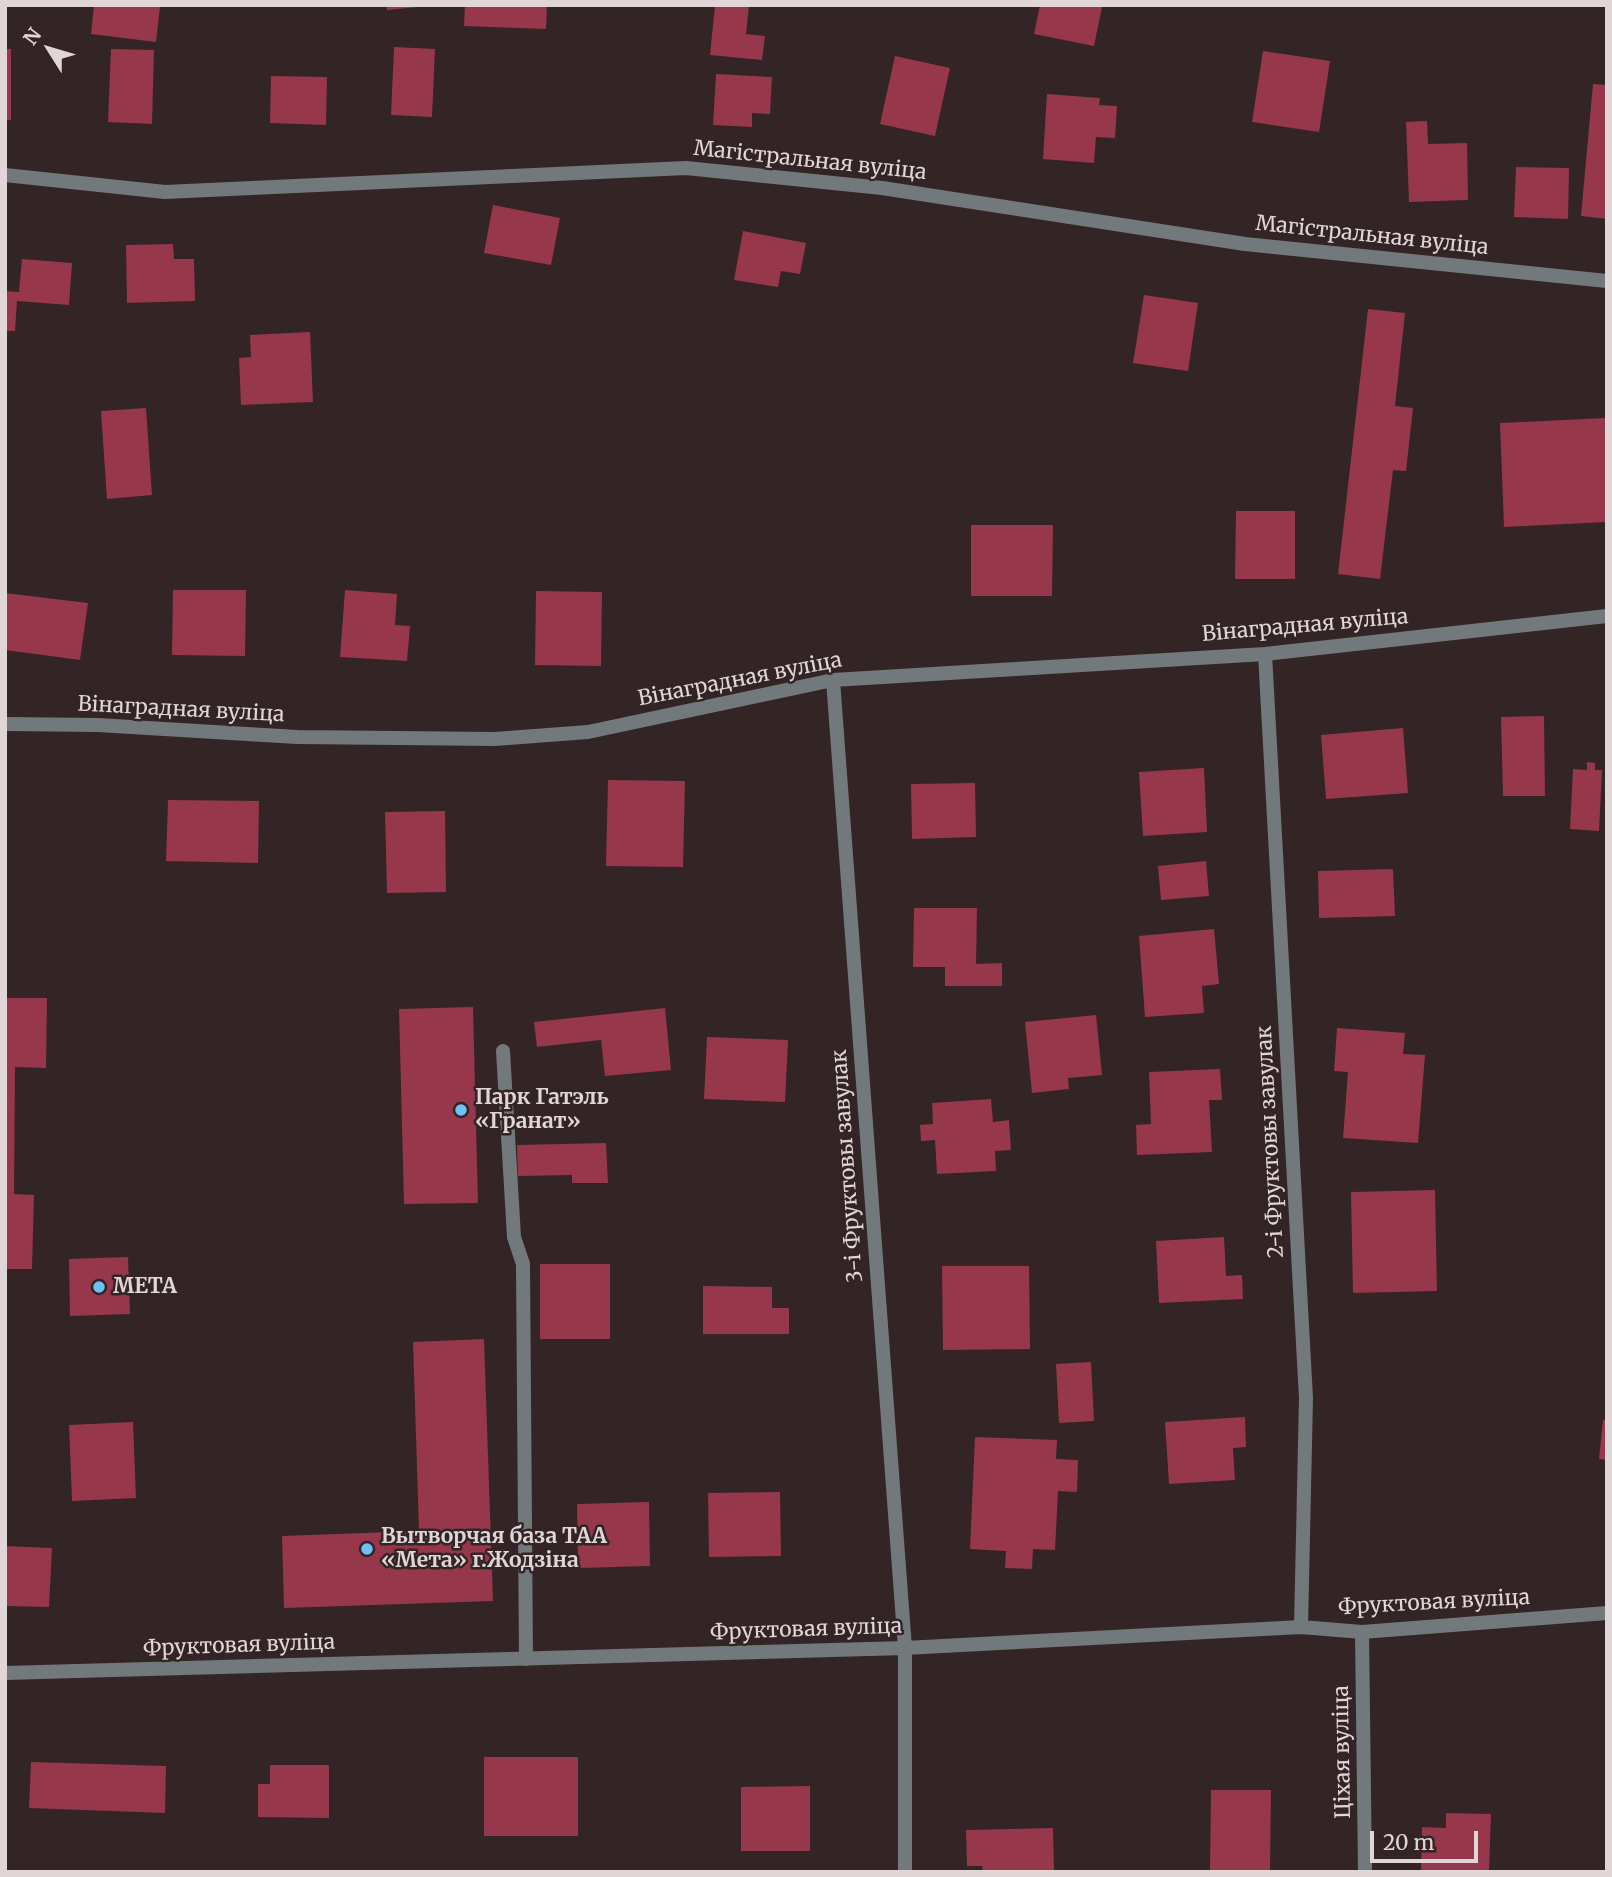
<!DOCTYPE html>
<html>
<head>
<meta charset="utf-8">
<style>
  body { margin:0 }
  #map { position:relative; width:1612px; height:1877px; overflow:hidden; background:#332426; font-family:Merriweather,serif }
  canvas { display:block }
  .frame { position:absolute; inset:0; border:7px solid #e0d6d7; pointer-events:none }
  .north { position:absolute; left:14px; top:14px; width:70px; height:70px; -webkit-text-stroke:5px #332426; paint-order:stroke; rotate:307deg; font-size:19px; font-weight:700; line-height:28px; text-align:center; color:#e0d6d7 }
  .north::after { content:''; display:block; margin:auto; width:24px; height:32px; background:#e0d6d7; clip-path:polygon(50% 0,100% 100%,50% 72%,0 100%) }
  .scale { position:absolute; left:1370px; top:1831px; width:108px; height:32px; box-sizing:border-box; border:4px solid #e0d6d7; border-top:0; padding-left:9px; font-size:21px; line-height:24px; white-space:nowrap; color:#e0d6d7; -webkit-text-stroke:5px #332426; paint-order:stroke }
</style>
</head>
<body>
<div id="map">
<canvas width="1612" height="1877"></canvas>
<div class="frame"></div>
<div class="north">N</div>
<div class="scale">20 m</div>
</div>
<script>
const context = document.querySelector('canvas').getContext('2d');
context.lineJoin = 'round';
function fill(path, color) {
  context.fillStyle = color;
  context.fill(path, 'evenodd');
}
function trace(path, color, width, dash) {
  context.strokeStyle = color;
  context.lineWidth = width;
  context.lineCap = dash ? 'butt' : 'round';
  context.setLineDash(dash || []);
  context.stroke(path);
}
function write(font, color, halo, rows, align = 'center') {
  context.font = font + ' Merriweather,serif';
  context.lineWidth = 5;
  context.setLineDash([]);
  context.textBaseline = 'middle';
  context.strokeStyle = halo;
  context.fillStyle = color;
  for (const [text, x, y, turn = 0] of rows) {
    context.save();
    context.translate(x, y);
    context.rotate((+turn || 0) * Math.PI / 180);
    context.textAlign = isNaN(turn) ? turn : align;
    if (halo) context.strokeText(text, 0, 0);
    context.fillText(text, 0, 0);
    context.restore();
  }
}
const building = new Path2D(`
  M94,5L160,7L156,42L91,34Z
  M387,5H418V7L387,10Z
  M465,5H547L546,29L464,26Z
  M715,5H749L746,34L765,36L762,60L710,55Z
  M1040,5L1102,7L1094,46L1034,34Z
  M394,47L435,49L432,117L391,115Z
  M5,49H11V120H5Z
  M111,49L154,50L152,124L108,122Z
  M1263,51L1330,61L1319,132L1252,122Z
  M895,56L950,68L935,136L880,124Z
  M716,74L772,77L770,114L752,113V127L713,125Z
  M271,76L327,77L326,125L270,123Z
  M1593,84L1607,85V219L1581,216Z
  M1047,94L1100,98L1099,105L1117,106L1115,138L1096,137L1094,163L1043,159Z
  M1427,121L1428,144L1467,143L1468,200L1409,202L1406,122Z
  M1516,167L1569,168L1568,219L1514,217Z
  M493,205L560,218L551,265L484,253Z
  M743,231L806,243L800,274L781,271L778,287L734,280Z
  M173,244L174,259H194L195,301L127,303L126,245Z
  M22,259L72,263L69,305L17,301L15,331H5V291L19,292Z
  M1144,295L1198,303L1188,371L1133,363Z
  M1368,309L1405,313L1395,406L1413,408L1406,471L1393,470L1380,579L1338,574Z
  M310,332L313,402L241,405L239,358L251,357L250,335Z
  M146,408L152,495L107,499L101,411Z
  M1607,418V522L1504,527L1500,423Z
  M1236,511H1295V579H1235Z
  M971,525H1053L1052,596H971Z
  M173,590H246L245,656L172,655Z
  M345,590L397,594L395,625L410,626L407,661L340,657Z
  M536,591L602,592L601,666L535,665Z
  M5,593L88,603L80,660L5,650Z
  M1544,716L1545,796H1503L1501,717Z
  M1403,728L1408,793L1326,799L1321,735Z
  M1587,762L1595,763V770H1602L1599,831L1570,829L1573,769L1587,770Z
  M1204,768L1207,832L1143,836L1139,772Z
  M608,780L685,781L683,867L606,866Z
  M975,783L976,837L912,839L911,784Z
  M168,800L259,801L258,863L166,861Z
  M445,811L446,892L387,893L385,812Z
  M1206,861L1209,896L1161,900L1158,866Z
  M1393,869L1395,916L1319,918L1318,871Z
  M914,908H977L976,964L1002,963V986H945V967H913Z
  M1214,929L1219,984L1202,986L1204,1013L1145,1017L1139,936Z
  M5,998H47L46,1068L15,1067L14,1194L34,1195L32,1269H5Z
  M473,1007L478,1203L404,1204L399,1009Z
  M665,1008L671,1070L605,1076L601,1040L537,1047L534,1022Z
  M1096,1015L1102,1075L1068,1078L1069,1089L1032,1093L1025,1022Z
  M1337,1028L1405,1033L1403,1054L1425,1055L1418,1143L1343,1138L1348,1072L1334,1071Z
  M707,1037L788,1040L785,1102L704,1099Z
  M1220,1069L1222,1100H1209L1212,1152L1137,1155L1136,1125L1151,1124L1149,1072Z
  M991,1099L993,1122L1009,1120L1011,1150L995,1151L996,1171L937,1174L935,1140L921,1141L920,1125L933,1124L932,1103Z
  M606,1143L608,1183H572V1175L518,1176L517,1145Z
  M1435,1190L1437,1291L1353,1293L1351,1192Z
  M1224,1237L1226,1276L1242,1275L1243,1299L1159,1303L1156,1241Z
  M128,1257L130,1314L70,1316L69,1259Z
  M540,1264H610V1339H540Z
  M942,1266H1029L1030,1349L943,1350Z
  M703,1286L772,1287V1308H789V1334H703Z
  M484,1339L493,1601L284,1608L282,1536L419,1531L413,1342Z
  M1091,1362L1094,1421L1059,1423L1056,1364Z
  M1245,1417L1246,1447L1233,1448L1235,1480L1169,1484L1165,1422Z
  M1603,1420H1607V1460L1599,1459Z
  M133,1422L136,1498L72,1501L69,1425Z
  M975,1437L1057,1440L1056,1459L1078,1460L1077,1492L1058,1491L1055,1550L1033,1549L1032,1569L1005,1568L1006,1551L970,1549Z
  M780,1492L781,1556L709,1557L708,1493Z
  M649,1502L650,1566L578,1568L577,1504Z
  M5,1546L52,1548L49,1607L5,1606Z
  M484,1757H578V1836H484Z
  M31,1762L166,1766L165,1813L29,1808Z
  M270,1765H329V1818L258,1817V1784H270Z
  M810,1786V1851H741V1787Z
  M1211,1790H1271L1270,1870H1210Z
  M1446,1813L1491,1814L1489,1872H1421L1422,1827L1446,1828Z
  M1053,1828L1054,1872H983L982,1866H967L966,1830Z`);
const lane = new Path2D(`
  M503,1051L514,1237L523,1264L526,1659`);
const street = new Path2D(`
  M5,175L165,192L686,168L882,188L1245,244L1607,281
  M1265,654L1306,1398L1301,1627
  M833,680L905,1648V1872
  M5,724L98,725L297,737L495,739L588,732L833,680L1265,654L1607,616
  M1362,1632L1365,1872
  M5,1673L905,1648L1301,1627L1362,1632L1607,1613`);
const markers = [
  [461,1110,7,"#6ec2f3"],
  [99,1287,7,"#6ec2f3"],
  [367,1549,7,"#6ec2f3"]
];
const streetNames = [
  ["Магістральная вуліца",810,161,6],
  ["Магістральная вуліца",1372,236,6],
  ["Вінаградная вуліца",1305,626,-5],
  ["Вінаградная вуліца",740,680,-11],
  ["Вінаградная вуліца",181,710,3],
  ["2-і Фруктовы завулак",1271,1142,-93],
  ["3-і Фруктовы завулак",848,1166,-94],
  ["Фруктовая вуліца",1434,1603,-3],
  ["Фруктовая вуліца",806,1630,-2],
  ["Фруктовая вуліца",239,1646,-2],
  ["Ціхая вуліца",1343,1752,-91]
];
const poiNames = [
  ["Парк Гатэль",475,1098],
  ["«Гранат»",475,1122],
  ["МЕТА",113,1287],
  ["Вытворчая база ТАА",381,1537],
  ["«Мета» г.Жодзіна",381,1561]
];
fill(building, '#96374b');
trace(lane, '#72797d', 14);
trace(street, '#72797d', 14);
for (const [x, y, r, color] of markers) {
  const dot = new Path2D();
  dot.arc(x, y, r, 0, 2 * Math.PI);
  context.fillStyle = color;
  context.fill(dot);
  trace(dot, '#332426', 2.5);
}
write('21px', '#e0d6d7', '#332426', streetNames);
write('bold 21px', '#e0d6d7', '#332426', poiNames, 'left');
</script>
</body>
</html>
